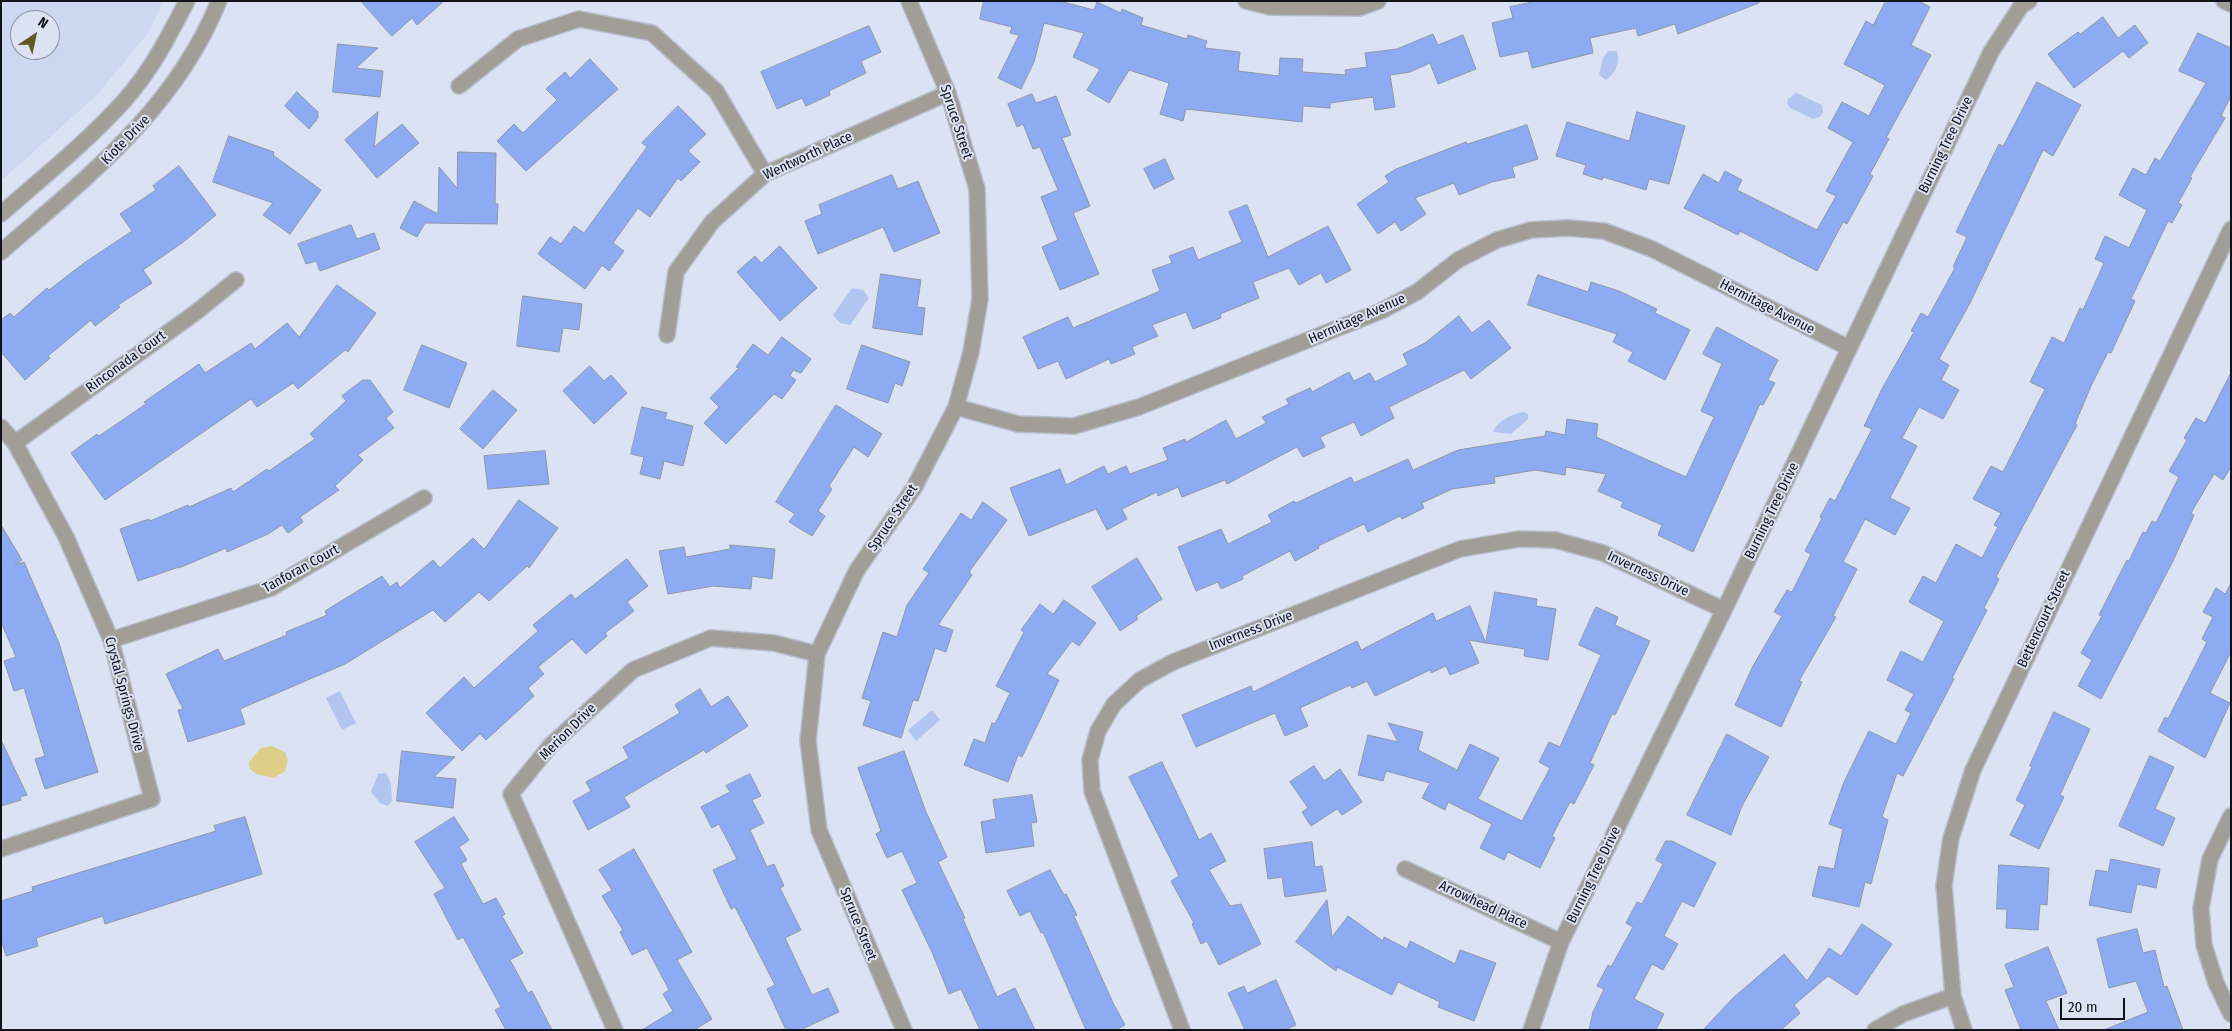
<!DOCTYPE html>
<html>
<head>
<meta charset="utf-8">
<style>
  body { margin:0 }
  #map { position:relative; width:2232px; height:1031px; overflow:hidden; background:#dbe2f4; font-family:"Fira Sans Condensed",sans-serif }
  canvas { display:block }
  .frame { position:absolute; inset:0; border:2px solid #101319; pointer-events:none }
  .north { position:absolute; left:10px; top:10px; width:50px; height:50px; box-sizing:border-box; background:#dbe2f4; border:1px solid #8a8f9c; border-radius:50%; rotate:34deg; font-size:14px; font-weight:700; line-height:20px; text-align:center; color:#101319 }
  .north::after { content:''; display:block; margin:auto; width:18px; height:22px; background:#635926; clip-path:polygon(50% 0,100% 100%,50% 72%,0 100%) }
  .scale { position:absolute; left:2060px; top:998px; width:65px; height:22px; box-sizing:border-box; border:2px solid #101319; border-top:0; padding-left:6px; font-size:15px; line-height:18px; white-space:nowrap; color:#101319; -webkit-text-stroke:4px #dbe2f4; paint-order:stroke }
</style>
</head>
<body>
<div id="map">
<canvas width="2232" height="1031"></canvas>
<div class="frame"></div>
<div class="north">N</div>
<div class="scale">20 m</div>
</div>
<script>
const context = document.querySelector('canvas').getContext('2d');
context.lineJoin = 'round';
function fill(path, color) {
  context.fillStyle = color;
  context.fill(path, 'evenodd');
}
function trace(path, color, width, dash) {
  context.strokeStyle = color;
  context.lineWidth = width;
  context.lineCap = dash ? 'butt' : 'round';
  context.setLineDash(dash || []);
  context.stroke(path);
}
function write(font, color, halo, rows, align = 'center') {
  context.font = font + ' "Fira Sans Condensed",sans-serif';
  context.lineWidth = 4;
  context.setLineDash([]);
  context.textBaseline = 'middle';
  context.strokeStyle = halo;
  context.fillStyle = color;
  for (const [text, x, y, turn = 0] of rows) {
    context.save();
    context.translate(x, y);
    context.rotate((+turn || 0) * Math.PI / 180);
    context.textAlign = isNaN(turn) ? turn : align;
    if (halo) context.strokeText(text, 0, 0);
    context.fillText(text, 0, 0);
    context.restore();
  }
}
const built = new Path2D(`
  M1,1H164L148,33L97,95L1,181ZM20,20H50V50H20Z`);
const green = new Path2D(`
  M272,746L285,752L288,760L285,771L274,778L256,774L250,769L249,762L261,748Z`);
const water = new Path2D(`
  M1608,51H1617C1620,62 1616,73 1606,80L1599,75L1603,58Z
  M1796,93L1822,105L1823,112L1820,117L1813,119L1790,108L1787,103L1788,99Z
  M852,288L863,290L869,298L850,325L840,323L833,315Z
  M1523,412L1528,414V419L1511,434L1493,432C1497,421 1512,414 1523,412Z
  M340,691L356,723L342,730L326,698Z
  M932,710L940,720L916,741L908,730Z
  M386,773L391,784L392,801L388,806L380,803L371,792L378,774Z`);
const building = new Path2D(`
  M361,1H444L417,25L412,18L392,36Z
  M984,1H1059L1094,10L1097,2L1121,13L1122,9L1143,18L1141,25L1187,39L1188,35L1207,41L1205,48L1240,52L1238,71L1279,76L1280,58L1303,59L1302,72L1346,75L1345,70L1367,67L1365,53L1397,49L1433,34L1438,45L1463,35L1476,69L1438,84L1430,63L1410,72L1390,75L1395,107L1375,110L1373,97L1330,103V108L1303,106L1302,122L1186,109L1183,121L1160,114L1169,83L1129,70L1109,103L1087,90L1100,69L1073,57L1084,33L1044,23L1034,62L1021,89L998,78L1019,35L1010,33L1012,27L980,19Z
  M1537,1H1759V3L1678,34L1675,24L1638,36L1636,28L1590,38L1593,53L1532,68L1528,51L1500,57L1492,23L1513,18L1510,7Z
  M1886,1H1919L1930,7L1911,45L1931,55L1886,138L1889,139L1870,174L1873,176L1847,224L1843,222L1817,271L1740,231L1738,235L1684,208L1703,174L1719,183L1725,171L1742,180L1737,190L1817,230L1836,196L1826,191L1853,142L1828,128L1842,102L1869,116L1885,85L1844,64L1866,21L1873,25Z
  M2103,17L2118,38L2135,25L2148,43L2129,58L2123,51L2074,88L2048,54L2078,32L2080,34Z
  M869,26L881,52L861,61L866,73L829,91L830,95L806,106L802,98L777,109L761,72Z
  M2198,33L2231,48V96L2221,116L2225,118L2190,177L2192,178L2178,203L2182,205L2172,223L2168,221L2131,299L2135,301L2111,353L2108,352L2091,386L2075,424L2077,425L1996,577L1999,579L1984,608L1987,610L1952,678L1954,679L1903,776L1897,773L1882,817L1888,820L1871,884L1865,882L1859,907L1812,896L1819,866L1834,869L1843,829L1829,824L1844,782L1869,731L1896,744L1911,713L1905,710L1914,694L1887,680L1901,651L1923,662L1944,621L1909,602L1923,576L1936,583L1956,544L1982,558L1998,527L1994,525L2001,513L1973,499L1991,466L2003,472L2045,389L2030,382L2052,337L2064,343L2080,308L2083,310L2104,263L2095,259L2105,236L2129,248L2147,210L2119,195L2133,168L2146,175L2155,158L2160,161L2206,83L2179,71Z
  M338,44L378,48L356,68L383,71L380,97L333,92Z
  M590,59L618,89L526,171L497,141L514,124L523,133L557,100L546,89L565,72L570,78Z
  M2037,82L2081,105L2053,156L2043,150L1970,303L1939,359L1949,365L1941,380L1959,390L1943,419L1919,407L1902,438L1917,446L1890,498L1910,508L1895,535L1865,519L1843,562L1857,569L1833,616L1836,617L1799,681L1802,682L1781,727L1735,705L1753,666L1782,616L1774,612L1787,590L1792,592L1811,554L1805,551L1822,518L1820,517L1830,498L1835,501L1872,429L1864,426L1883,387L1914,332L1911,331L1921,313L1928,317L1955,268L1953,267L1967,237L1956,232L1999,144L2003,146Z
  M297,92L318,112V118L309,129L285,106Z
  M1032,94L1036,103L1056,96L1071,135L1062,138L1090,206L1073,213L1099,274L1060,290L1042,247L1058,240L1041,197L1058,190L1040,147L1033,149L1023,124L1017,127L1008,104Z
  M678,106L706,134L688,151L700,162L681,181L678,178L650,217L638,208L613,243L624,251L609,271L602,265L585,289L538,254L550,237L561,244L574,226L584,233L647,147L642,143Z
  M378,112L374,147L402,124L419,143L377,178L345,140Z
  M1637,112L1685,126L1669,184L1649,179L1646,190L1603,177L1602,180L1583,174L1586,165L1556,156L1567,122L1629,141Z
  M1527,125L1538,159L1512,167L1515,177L1492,182L1459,195L1454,183L1415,198L1426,214L1401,231L1395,222L1378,234L1357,204L1389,182L1385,176L1396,169L1466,142L1467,144Z
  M229,136L274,152L273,155L321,190L290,234L263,215L273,203L213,182Z
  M458,152L496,153L495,204H498L497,224L425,223L417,237L400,228L414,201L438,214L439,167L457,188Z
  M1165,159L1174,179L1154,189L1144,169Z
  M179,166L216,215L182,243L143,270L152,283L118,305L120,307L95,326L91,320L48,356L50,358L25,380L1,352V320L10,313L14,317L47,288L49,290L84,263L132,231L120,214L156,190L153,186Z
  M892,175L898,189L918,181L940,233L894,252L883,227L818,254L805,221L822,214L819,205Z
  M1247,205L1268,257L1328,226L1351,270L1326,283L1321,273L1299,285L1289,268L1253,282L1259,298L1220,314L1221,318L1193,329L1186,312L1152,325L1158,336L1132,347L1135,354L1111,364L1109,359L1066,379L1058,361L1038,369L1023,337L1068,317L1073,328L1160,291L1152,270L1172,263L1169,256L1193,247L1198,260L1242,242L1229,212Z
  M351,225L357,239L374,233L380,249L320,271L316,261L306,264L298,244Z
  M780,246L817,288L780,321L737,272L755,256L761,263Z
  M881,274L921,280L917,307L925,308L922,335L873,328Z
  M1538,275L1588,292L1591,282L1619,291L1657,309L1655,313L1690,330L1665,380L1628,361L1633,352L1613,342L1617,334L1528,305Z
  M337,285L376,313L348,352L345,350L298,389L293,383L257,407L251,399L105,500L71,453L97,434L99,436L146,404L144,402L199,364L205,373L251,343L255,349L287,323L299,337Z
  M523,296L582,304L579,330L563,328L559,352L517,346Z
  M1459,316L1472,333L1489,320L1511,348L1471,379L1464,370L1389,407L1394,418L1361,436L1354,422L1320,437L1325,447L1303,457L1297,447L1227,484L1225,480L1182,497L1178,487L1158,496L1157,492L1122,509L1127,519L1107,530L1096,509L1029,536L1010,488L1060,469L1066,485L1104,466L1108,474L1126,466L1130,474L1168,460L1163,448L1185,439L1186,442L1226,420L1236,439L1266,423L1262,417L1289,404L1286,399L1310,388L1312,392L1349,372L1354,381L1370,373L1375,382L1408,365L1403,354L1425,343Z
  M1717,327L1778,360L1768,380L1775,383L1763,405L1760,404L1693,552L1658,535L1662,525L1621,507L1623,502L1598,491L1606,474L1566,467L1565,475L1535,470L1494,477L1495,483L1452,489L1422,503L1424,508L1402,519L1400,516L1368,532L1364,524L1318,546L1319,548L1295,561L1290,551L1242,576L1243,579L1221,589L1218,582L1196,591L1178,547L1221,529L1228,544L1272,522L1268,515L1294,501L1296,503L1351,477L1354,483L1408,459L1413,470L1458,450L1545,436L1546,431L1565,435L1567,419L1598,424L1596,437L1686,477L1714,417L1701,411L1722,364L1703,354Z
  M782,337L811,359L801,373L793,370L790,376L796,380L782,399L774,394L726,444L704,423L719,407L710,398L739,368L736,367L753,344L768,355Z
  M422,345L467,363L449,408L404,390Z
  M862,345L910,362L902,386L895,383L888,403L847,389Z
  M590,366L604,381L611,375L627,393L594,424L563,391Z
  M2231,373V467L2223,480L2214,474L2191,513L2194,515L2173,561L2101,699L2078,686L2092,660L2081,653L2102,616L2099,615L2127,560L2129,561L2143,532L2146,533L2152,521L2156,523L2179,477L2169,471L2187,440L2184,438L2196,418L2205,423Z
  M363,380H370L393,412L386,418L394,428L358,455L363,460L335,486L339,490L300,517L303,522L288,533L282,525L268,534L227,552L226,548L179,568V567L138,581L120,529L149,519L150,521L188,505L189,507L231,488L233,492L267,469L269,471L315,439L310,434L346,401L342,396Z
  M493,390L517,410L483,449L460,429Z
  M836,405L882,434L868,457L854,447L829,486L832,489L818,511L825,516L812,536L789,522L795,514L776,502Z
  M642,407L667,413L665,419L693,426L683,466L664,461L660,479L640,474L644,457L631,454Z
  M545,451L549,484L488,489L484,456Z
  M519,500L558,528L529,568L527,566L489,601L479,592L445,622L433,610L345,664L240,709L245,724L188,742L178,710L183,709L166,674L218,649L224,661L287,635L286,632L327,615L325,611L382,576L390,587L397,582L400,588L433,560L440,568L473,538L484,549Z
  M983,502L1007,520L969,572L972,575L938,625L953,630L946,652L935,648L918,701L913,700L901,738L863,725L871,701L862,698L883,632L897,637L907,605L929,573L923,569L961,513L971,520Z
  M1,525L22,560L15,565L24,562L59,643L98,772L45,789L35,759L45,756L24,688L14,691L4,661L16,657L1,622Z
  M730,545L775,549L772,579L752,576L751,589L713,586L668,594L659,551L684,547L686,557L730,549Z
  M1137,558L1162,599L1136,616L1138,619L1120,631L1092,587Z
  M627,559L648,586L627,602L634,611L605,633L607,636L586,654L572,639L538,667L544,674L528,688L534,696L486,740L480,734L462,751L426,713L464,677L474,688L538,631L533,625L571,594L575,599Z
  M2231,583V652L2210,693L2230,703L2205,758L2158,731L2165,717L2168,719L2207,642L2202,639L2213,617L2203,612L2216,588L2225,594Z
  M1495,592L1537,599L1536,606L1556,609L1548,660L1524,656L1525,649L1486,643Z
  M1064,600L1096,623L1079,646L1072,641L1047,674L1059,680L1022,757L1018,755L1008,782L964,765L974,739L985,743L992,723L995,724L1010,693L996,686L1024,632L1021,630L1040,604L1053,614Z
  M1470,606L1486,643L1469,640L1479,663L1450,675L1446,666L1431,673L1430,670L1375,696L1367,681L1352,688L1350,685L1300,708L1308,726L1285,736L1275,713L1196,747L1182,715L1251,686L1253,692L1357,641L1361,650L1433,613L1436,621Z
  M1596,607L1618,617L1615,625L1650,641L1615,715L1612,714L1590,763L1594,765L1574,804L1570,802L1552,836L1555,838L1540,868L1508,852L1504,860L1480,848L1492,824L1448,802L1445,810L1422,798L1430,783L1386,771L1383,781L1358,775L1368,735L1398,742L1388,723L1423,732L1418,750L1457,770L1470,744L1499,758L1478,799L1522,821L1550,768L1539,762L1549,742L1560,747L1601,655L1579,645Z
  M700,689L711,707L728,696L748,726L706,753L704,750L624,797L630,807L588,830L573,801L591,791L586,782L629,758L623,747L680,713L675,705Z
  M2054,712L2090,729L2060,795L2064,797L2039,849L2010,835L2025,805L2016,800L2032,767L2030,766Z
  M1727,734L1769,757L1742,806L1731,835L1687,815Z
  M1,740L27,795L20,797L21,800L1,806Z
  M402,751L455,757L434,777L456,779L453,808L397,801Z
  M904,751L926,812L947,857L938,862L965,918L963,919L997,997L1015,988L1035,1030H980L961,989L949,994L932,952L902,890L917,883L902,851L887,858L876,834L881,831L858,768Z
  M2150,756L2174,767L2155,809L2175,818L2163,846L2119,826Z
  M1162,762L1199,840L1211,833L1226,861L1209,870L1230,906L1241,904L1261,944L1219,965L1207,941L1201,944L1192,924L1194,923L1171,881L1179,876L1129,777Z
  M1314,766L1324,781L1340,769L1362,802L1342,815L1337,809L1311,826L1302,812L1308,808L1290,782Z
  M750,774L761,796L752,800L764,823L750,830L767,867L774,864L784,886L780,888L801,930L785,938L812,995L828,988L839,1012L800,1030H786L767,989L775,985L735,907L731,909L713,870L737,859L719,824L712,828L701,807L730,792L726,786Z
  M1032,795L1037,822L1031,823L1034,846L986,853L981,822L996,819L993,800Z
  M245,817L262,874L105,924L103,916L36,938L38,946L6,956L1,939V901L33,891L32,887L216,831L214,826Z
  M454,817L469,840L459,847L467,860L461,864L483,904L496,898L505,914L502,916L523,953L510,960L528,993L532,991L552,1030H506L495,1010L501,1007L463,937L458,940L434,894L445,888L415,842Z
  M1666,841H1672L1716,863L1694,907L1682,901L1664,936L1678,944L1663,970L1652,964L1634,999L1664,1014L1656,1030H1589L1593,1012L1604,989L1597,986L1608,965L1611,967L1633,927L1626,923L1637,902L1642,904L1663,864L1656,860Z
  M1312,842L1315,867L1322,866L1326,891L1285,897L1282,877L1268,879L1264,849Z
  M634,849L692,952L677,960L712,1019L694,1030H642L673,1011L663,994L669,990L647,948L632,955L620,932L623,930L602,896L612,890L599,870Z
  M2111,859L2160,869L2156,888L2137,884L2131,913L2089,905L2096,870L2108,872Z
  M1999,865L2049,868L2047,905L2040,904L2038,930L2006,928L2007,909H1997Z
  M1050,870L1064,895L1066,894L1077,915L1074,916L1113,1003L1125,1025L1116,1030H1086L1043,932L1041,933L1030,911L1020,916L1007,891Z
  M1327,900L1332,937L1348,916L1383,941L1384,937L1407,949L1410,941L1455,964L1460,950L1496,963L1474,1021L1438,1007L1440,1002L1398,982L1392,995L1337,967L1336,971L1296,942Z
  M1862,924L1892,944L1857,995L1828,976L1794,1005L1800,1013L1781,1030H1703L1733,998L1784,954L1807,981L1829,948L1841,956Z
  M2137,929L2143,953L2155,950L2164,987L2167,986L2183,1030H2104L2148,1012L2136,981L2109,988L2097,939Z
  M2048,947L2067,993L2046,1001L2059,1030H2021L2005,990L2014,987L2005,965Z
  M1276,980L1296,1025L1285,1030H1245L1228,993L1244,986L1247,993Z`);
const minor = new Path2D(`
  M1246,1L1270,7L1359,8L1378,1
  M2224,1L2231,4
  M459,86L518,39L579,19L652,33L716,91L765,174
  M667,335L676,272L712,222L765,174L948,93
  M956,407L1018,424L1074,426L1139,407L1381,311L1417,292L1458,260L1497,240L1531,230L1568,228L1604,231L1652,249L1849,348
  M1,427L15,443L66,537L111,640L152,799L1,849
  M15,443L195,313L236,280
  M111,640L271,588L424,498
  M2231,816L2210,859L2201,908L2204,945L2216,983L2231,1014
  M1405,869L1561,942
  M615,1030L511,794L551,745L633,670L711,638L774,643L817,654
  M904,1030L819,830L808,741L817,654L857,570L914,488L956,407L971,352L980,299L977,189L948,93L909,1
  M1182,1030L1092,791L1090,760L1098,731L1114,704L1140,680L1173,662L1460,549L1519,539L1555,540L1603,553L1724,610
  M1531,1030L1561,942L1724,610L1991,52L2021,6L2029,1
  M1875,1030L1903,1014L1953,996
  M1964,1030L1953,996L1944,885L1951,838L1973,770L2231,229`);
const tertiary = new Path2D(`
  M1,214C43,177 87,142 124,101C151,71 169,36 187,1
  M1,252C87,177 175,110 219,1`);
const streetNames = [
  ["Spruce Street",956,122,72],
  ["Kiote Drive",126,140,-46],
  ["Burning Tree Drive",1946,145,-64],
  ["Wentworth Place",808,156,-25],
  ["Hermitage Avenue",1767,307,27],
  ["Hermitage Avenue",1357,319,-24],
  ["Rinconada Court",126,362,-36],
  ["Burning Tree Drive",1772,511,-64],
  ["Spruce Street",893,518,-56],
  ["Tanforan Court",301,569,-29],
  ["Inverness Drive",1648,574,25],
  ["Bettencourt Street",2044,619,-65],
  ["Inverness Drive",1251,631,-21],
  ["Crystal Springs Drive",124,694,75],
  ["Merion Drive",568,732,-45],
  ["Burning Tree Drive",1594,875,-64],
  ["Arrowhead Place",1483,905,25],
  ["Spruce Street",858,924,68]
];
fill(built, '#cdd8f0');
fill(green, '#ddcf88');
fill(water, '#b2c5f1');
fill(building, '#8dabf3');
trace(building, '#8f96a6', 1);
trace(minor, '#b6bdcd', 18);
trace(tertiary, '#b6bdcd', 18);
trace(minor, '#a09e97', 15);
trace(tertiary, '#a09e97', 15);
write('14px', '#101319', '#dbe2f4', streetNames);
</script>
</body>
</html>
